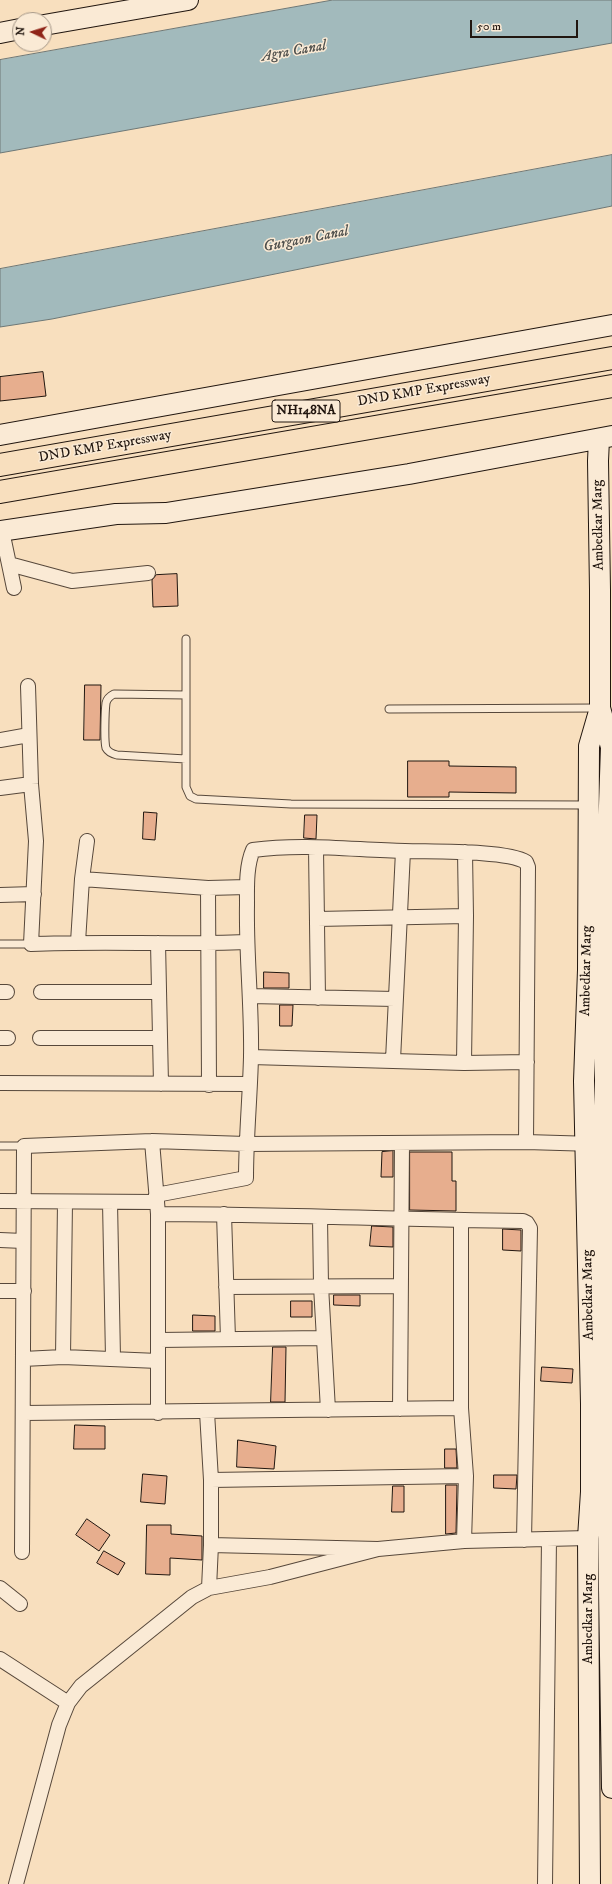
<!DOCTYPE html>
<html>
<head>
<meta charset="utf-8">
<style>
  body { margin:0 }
  #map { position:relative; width:612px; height:1884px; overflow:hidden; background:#f8dfbe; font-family:"IM FELL DW Pica",serif }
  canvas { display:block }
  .north { position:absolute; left:12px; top:12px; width:40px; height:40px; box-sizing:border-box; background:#faead5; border:1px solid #a39586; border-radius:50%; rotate:274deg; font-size:11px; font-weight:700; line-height:16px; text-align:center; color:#21160f }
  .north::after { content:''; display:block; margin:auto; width:14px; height:18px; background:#8f2418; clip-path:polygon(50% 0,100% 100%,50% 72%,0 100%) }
  .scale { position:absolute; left:470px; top:20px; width:108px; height:18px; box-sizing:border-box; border:2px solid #21160f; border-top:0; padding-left:5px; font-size:12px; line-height:14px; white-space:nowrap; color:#21160f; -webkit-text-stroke:3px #faead5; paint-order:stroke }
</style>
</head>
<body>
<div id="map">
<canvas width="612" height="1884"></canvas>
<div class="north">N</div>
<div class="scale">50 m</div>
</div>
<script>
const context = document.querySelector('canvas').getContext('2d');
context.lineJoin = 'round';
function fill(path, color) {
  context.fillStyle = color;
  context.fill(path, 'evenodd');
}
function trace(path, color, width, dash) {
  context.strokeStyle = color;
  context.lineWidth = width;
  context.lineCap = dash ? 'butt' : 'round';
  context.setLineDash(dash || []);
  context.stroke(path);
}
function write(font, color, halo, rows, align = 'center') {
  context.font = font + ' "IM FELL DW Pica",serif';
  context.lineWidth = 3;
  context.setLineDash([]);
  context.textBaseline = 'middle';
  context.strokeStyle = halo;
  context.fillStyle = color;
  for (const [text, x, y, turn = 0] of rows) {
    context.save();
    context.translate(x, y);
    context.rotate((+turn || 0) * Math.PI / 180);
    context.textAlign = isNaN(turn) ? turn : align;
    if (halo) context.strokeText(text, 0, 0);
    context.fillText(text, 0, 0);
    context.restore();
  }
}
const water = new Path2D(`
  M333,0H612V43L0,153V60Z
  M612,155V206L52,319L0,327V269Z`);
const building = new Path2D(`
  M43,372L46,396L0,401V377Z
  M177,574L178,606L153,607L152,580L156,575Z
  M85,685H101L100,740H84Z
  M408,761H449V766L516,767V793L449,792V797H408Z
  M144,812L157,813L155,840L143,839Z
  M305,815H317L316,839L304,838Z
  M264,972L289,973V988H264Z
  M280,1005H293L292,1026H280Z
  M393,1151V1177H381L382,1152Z
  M410,1152H452V1181H456V1211L410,1210Z
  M372,1226L393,1227V1247L370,1246Z
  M503,1229L521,1230V1251L503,1250Z
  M334,1295H360V1306L334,1305Z
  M291,1301H312V1317H291Z
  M193,1315L215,1316V1331H193Z
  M273,1347H286L285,1402H271Z
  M542,1367L573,1369L572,1383L541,1381Z
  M75,1425L105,1426V1449H74Z
  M238,1440L276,1446L274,1469L237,1467Z
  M445,1449H456L457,1468H445Z
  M143,1474L167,1476L165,1504L141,1502Z
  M494,1475H517L516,1489L494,1488Z
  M446,1485H457L456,1533L446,1534Z
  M393,1486H404V1512H392Z
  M87,1519L110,1535L99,1551L76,1535Z
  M147,1525H171V1534L202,1536V1560L170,1558V1575L146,1574Z
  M104,1551L125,1563L118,1575L97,1563Z`);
const lane = new Path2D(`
  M186,639V787L190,796L196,799L291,804L587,805
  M186,695L114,694C110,696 107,698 106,703C105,711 104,741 106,748C108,752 113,754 117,755L186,759
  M389,709L598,708
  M0,944H31
  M0,1146H24`);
const street = new Path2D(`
  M2,531L14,588
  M9,564L72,581L148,573
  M28,686L31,784L36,841L31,944C103,941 175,945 246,942
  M0,740L29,735
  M0,788L31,784
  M316,848L318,998
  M82,879L208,888L247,887
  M208,888L209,1085
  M0,895L34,894
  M317,919L466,916
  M78,942L82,879L87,841
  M158,943L161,1084
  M0,992H7
  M41,992H159
  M250,996L395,999
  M0,1038H8
  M40,1038H160
  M251,1057L464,1063L527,1062
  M393,1060L403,851
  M464,1063L466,916L465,852
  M0,1083L249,1084
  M152,1141L158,1214V1413
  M156,1195L246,1178C246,1138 250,1097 251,1057C252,1006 246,955 247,905C247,888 246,866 253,850C303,843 355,850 405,851C430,852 507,850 526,862L528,867L526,1142
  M0,1201L157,1202
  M110,1202L113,1358
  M158,1214C280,1214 402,1220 523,1221L527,1223L530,1228L524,1540
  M224,1214L228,1339
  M320,1217L321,1286L328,1410
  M461,1221V1408L466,1476L464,1541
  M0,1240L23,1241
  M226,1287L400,1286
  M0,1291H24
  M159,1340L323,1338
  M63,1357L65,1202
  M23,1359L63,1357L158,1361
  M400,1409L402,1143
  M207,1412L211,1480
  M24,1413L461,1408
  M211,1545L378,1549L464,1541L588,1538
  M22,1552L24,1146L152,1141L246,1144L526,1142L594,1144
  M0,1588L20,1604
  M209,1588L211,1545V1480L466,1476
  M0,1659L68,1703
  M16,1884L59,1725L68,1703L81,1686L192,1597L209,1588L270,1577L378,1549
  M545,1884L549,1539`);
const secondary = new Path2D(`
  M44,25L188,0
  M0,33L20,29
  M0,435L612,325
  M599,439L598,461L600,590V708L611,747L604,952L605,1080L603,1190L612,1788
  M0,531L116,514L166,513L409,474L612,436
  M590,1884L588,1538L591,1492V1404L584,1081L588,970L589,746L600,708`);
const highway = new Path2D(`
  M0,465L612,358
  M0,492L612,386`);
const shields = [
  [306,411,68]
];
const shieldNames = [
  ["NH148NA",306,411]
];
const streetNames = [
  ["DND KMP Expressway",424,391,-10],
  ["DND KMP Expressway",105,447,-10],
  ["Ambedkar Marg",599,525,-91],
  ["Ambedkar Marg",587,971,-89],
  ["Ambedkar Marg",589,1295,-91],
  ["Ambedkar Marg",589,1619,-90]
];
const waterNames = [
  ["Agra Canal",294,52,-10],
  ["Gurgaon Canal",306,240,-11]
];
fill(water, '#a2babc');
trace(water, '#6e7877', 1);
fill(building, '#e7ae8e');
trace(building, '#21160f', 1);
trace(lane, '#57483b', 9);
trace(street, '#57483b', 16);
trace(secondary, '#21160f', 22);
trace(highway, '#21160f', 24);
trace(lane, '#faead5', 7);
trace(street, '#faead5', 14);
trace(secondary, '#faead5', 20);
trace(highway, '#f8dfbe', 22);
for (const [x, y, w] of shields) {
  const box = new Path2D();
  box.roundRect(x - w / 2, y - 11, w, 22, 3);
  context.fillStyle = '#faead5';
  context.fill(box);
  trace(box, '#21160f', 1);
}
write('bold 13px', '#21160f', null, shieldNames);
write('14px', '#21160f', '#faead5', streetNames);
write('italic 15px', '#4e4f4c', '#faead5', waterNames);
</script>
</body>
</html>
